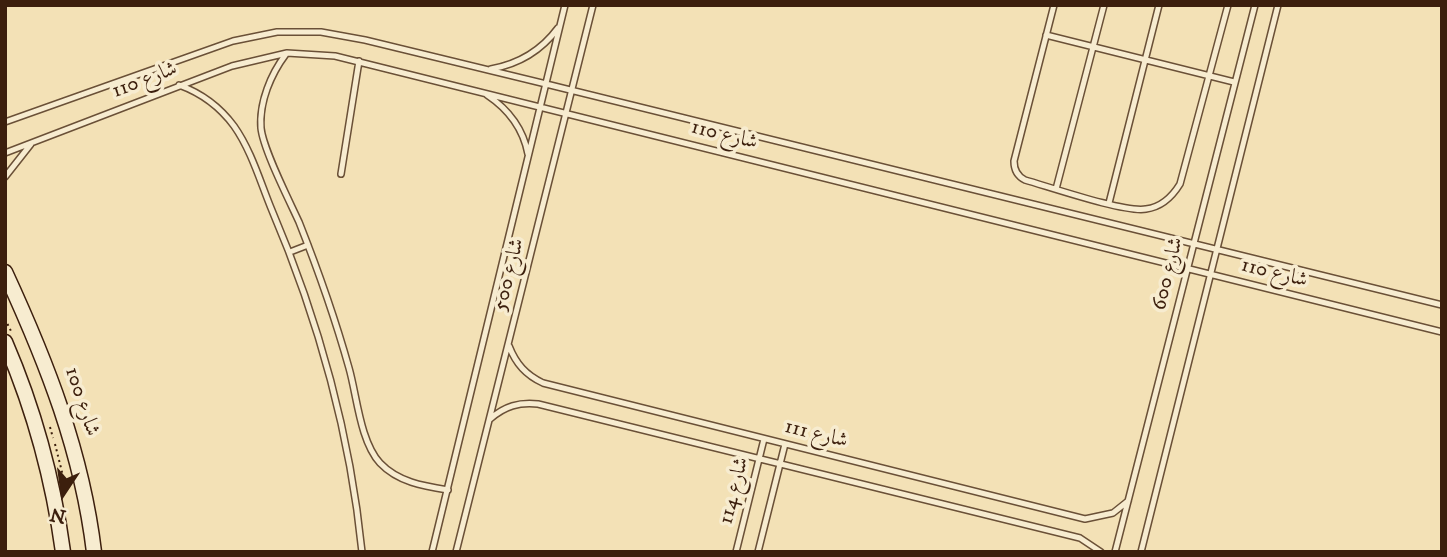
<!DOCTYPE html>
<html>
<head>
<meta charset="utf-8">
<style>
  body { margin:0 }
  #map { position:relative; width:1447px; height:557px; overflow:hidden; background:#f3e1b6; font-family:"IM FELL DW Pica",serif }
  canvas { display:block }
  .frame { position:absolute; inset:0; border:7px solid #3c1f0d; pointer-events:none }
  .north { position:absolute; left:28px; top:459px; width:70px; height:70px; -webkit-text-stroke:5px #f7ecd0; paint-order:stroke; rotate:193deg; font-size:19px; font-weight:700; line-height:28px; text-align:center; color:#3c1f0d }
  .north::after { content:''; display:block; margin:auto; width:24px; height:32px; background:#3c1f0d; clip-path:polygon(50% 0,100% 100%,50% 72%,0 100%) }
</style>
</head>
<body>
<div id="map">
<canvas width="1447" height="557"></canvas>
<div class="frame"></div>
<div class="north">N</div>
</div>
<script>
const context = document.querySelector('canvas').getContext('2d');
context.lineJoin = 'round';
function trace(path, color, width, dash) {
  context.strokeStyle = color;
  context.lineWidth = width;
  context.lineCap = dash ? 'butt' : 'round';
  context.setLineDash(dash || []);
  context.stroke(path);
}
function write(font, color, halo, rows, align = 'center') {
  context.font = font + ' "IM FELL DW Pica",Amiri,serif';
  context.lineWidth = 7;
  context.setLineDash([]);
  context.textBaseline = 'middle';
  context.strokeStyle = halo;
  context.fillStyle = color;
  for (const [text, x, y, turn = 0] of rows) {
    context.save();
    context.translate(x, y);
    context.rotate((+turn || 0) * Math.PI / 180);
    context.textAlign = isNaN(turn) ? turn : align;
    if (halo) context.strokeText(text, 0, 0);
    context.fillText(text, 0, 0);
    context.restore();
  }
}
const path = new Path2D(`
  M5,319L11,331
  M50,427L53,438
  M55,444L63,476`);
const lane = new Path2D(`
  M1054,5L1014,161C1014,170 1017,176 1025,180C1050,187 1125,213 1146,209C1162,207 1172,197 1180,184L1228,5
  M1046,35L1234,82
  M286,54C271,74 259,102 261,128C263,149 289,200 299,222C318,270 335,318 349,368C357,396 360,441 380,463C398,482 423,486 448,490
  M491,69C519,64 541,51 558,28
  M179,85C201,93 220,107 234,126C251,150 260,181 271,208C318,318 350,433 362,552
  M487,95C508,109 523,128 528,154
  M5,122L233,41L277,32H321L365,40L546,84L1442,305
  M5,153L232,66L287,53L335,56L1442,332
  M341,174L359,61
  M5,177L31,144
  M1056,189L1104,5
  M1109,203L1159,5
  M290,252L308,245
  M509,346C516,364 526,375 543,383L1085,519L1113,513L1128,501
  M490,419C505,406 519,402 538,404L1080,538L1101,552
  M432,552L565,5
  M456,552L593,5
  M736,552L764,439
  M758,552L785,444
  M1115,552L1255,5
  M1141,552L1278,5`);
const secondary = new Path2D(`
  M5,272C47,363 82,452 94,552
  M5,342C34,409 53,479 63,552`);
const streetNames = [
  ["شارع 110",145,81,-21],
  ["شارع 110",724,136,14],
  ["شارع 600",1169,274,-76],
  ["شارع 110",1274,274,14],
  ["شارع 500",510,275,-76],
  ["شارع 100",81,402,72],
  ["شارع 111",816,435,14],
  ["شارع 114",735,491,-76]
];
trace(lane, '#6a5037', 8);
trace(secondary, '#3c1f0d', 17);
trace(path, '#3c1f0d', 2, [2, 3.5]);
trace(lane, '#f7ecd0', 5);
trace(secondary, '#f7ecd0', 14);
write('21px', '#3c1f0d', '#f7ecd0', streetNames);
</script>
</body>
</html>
